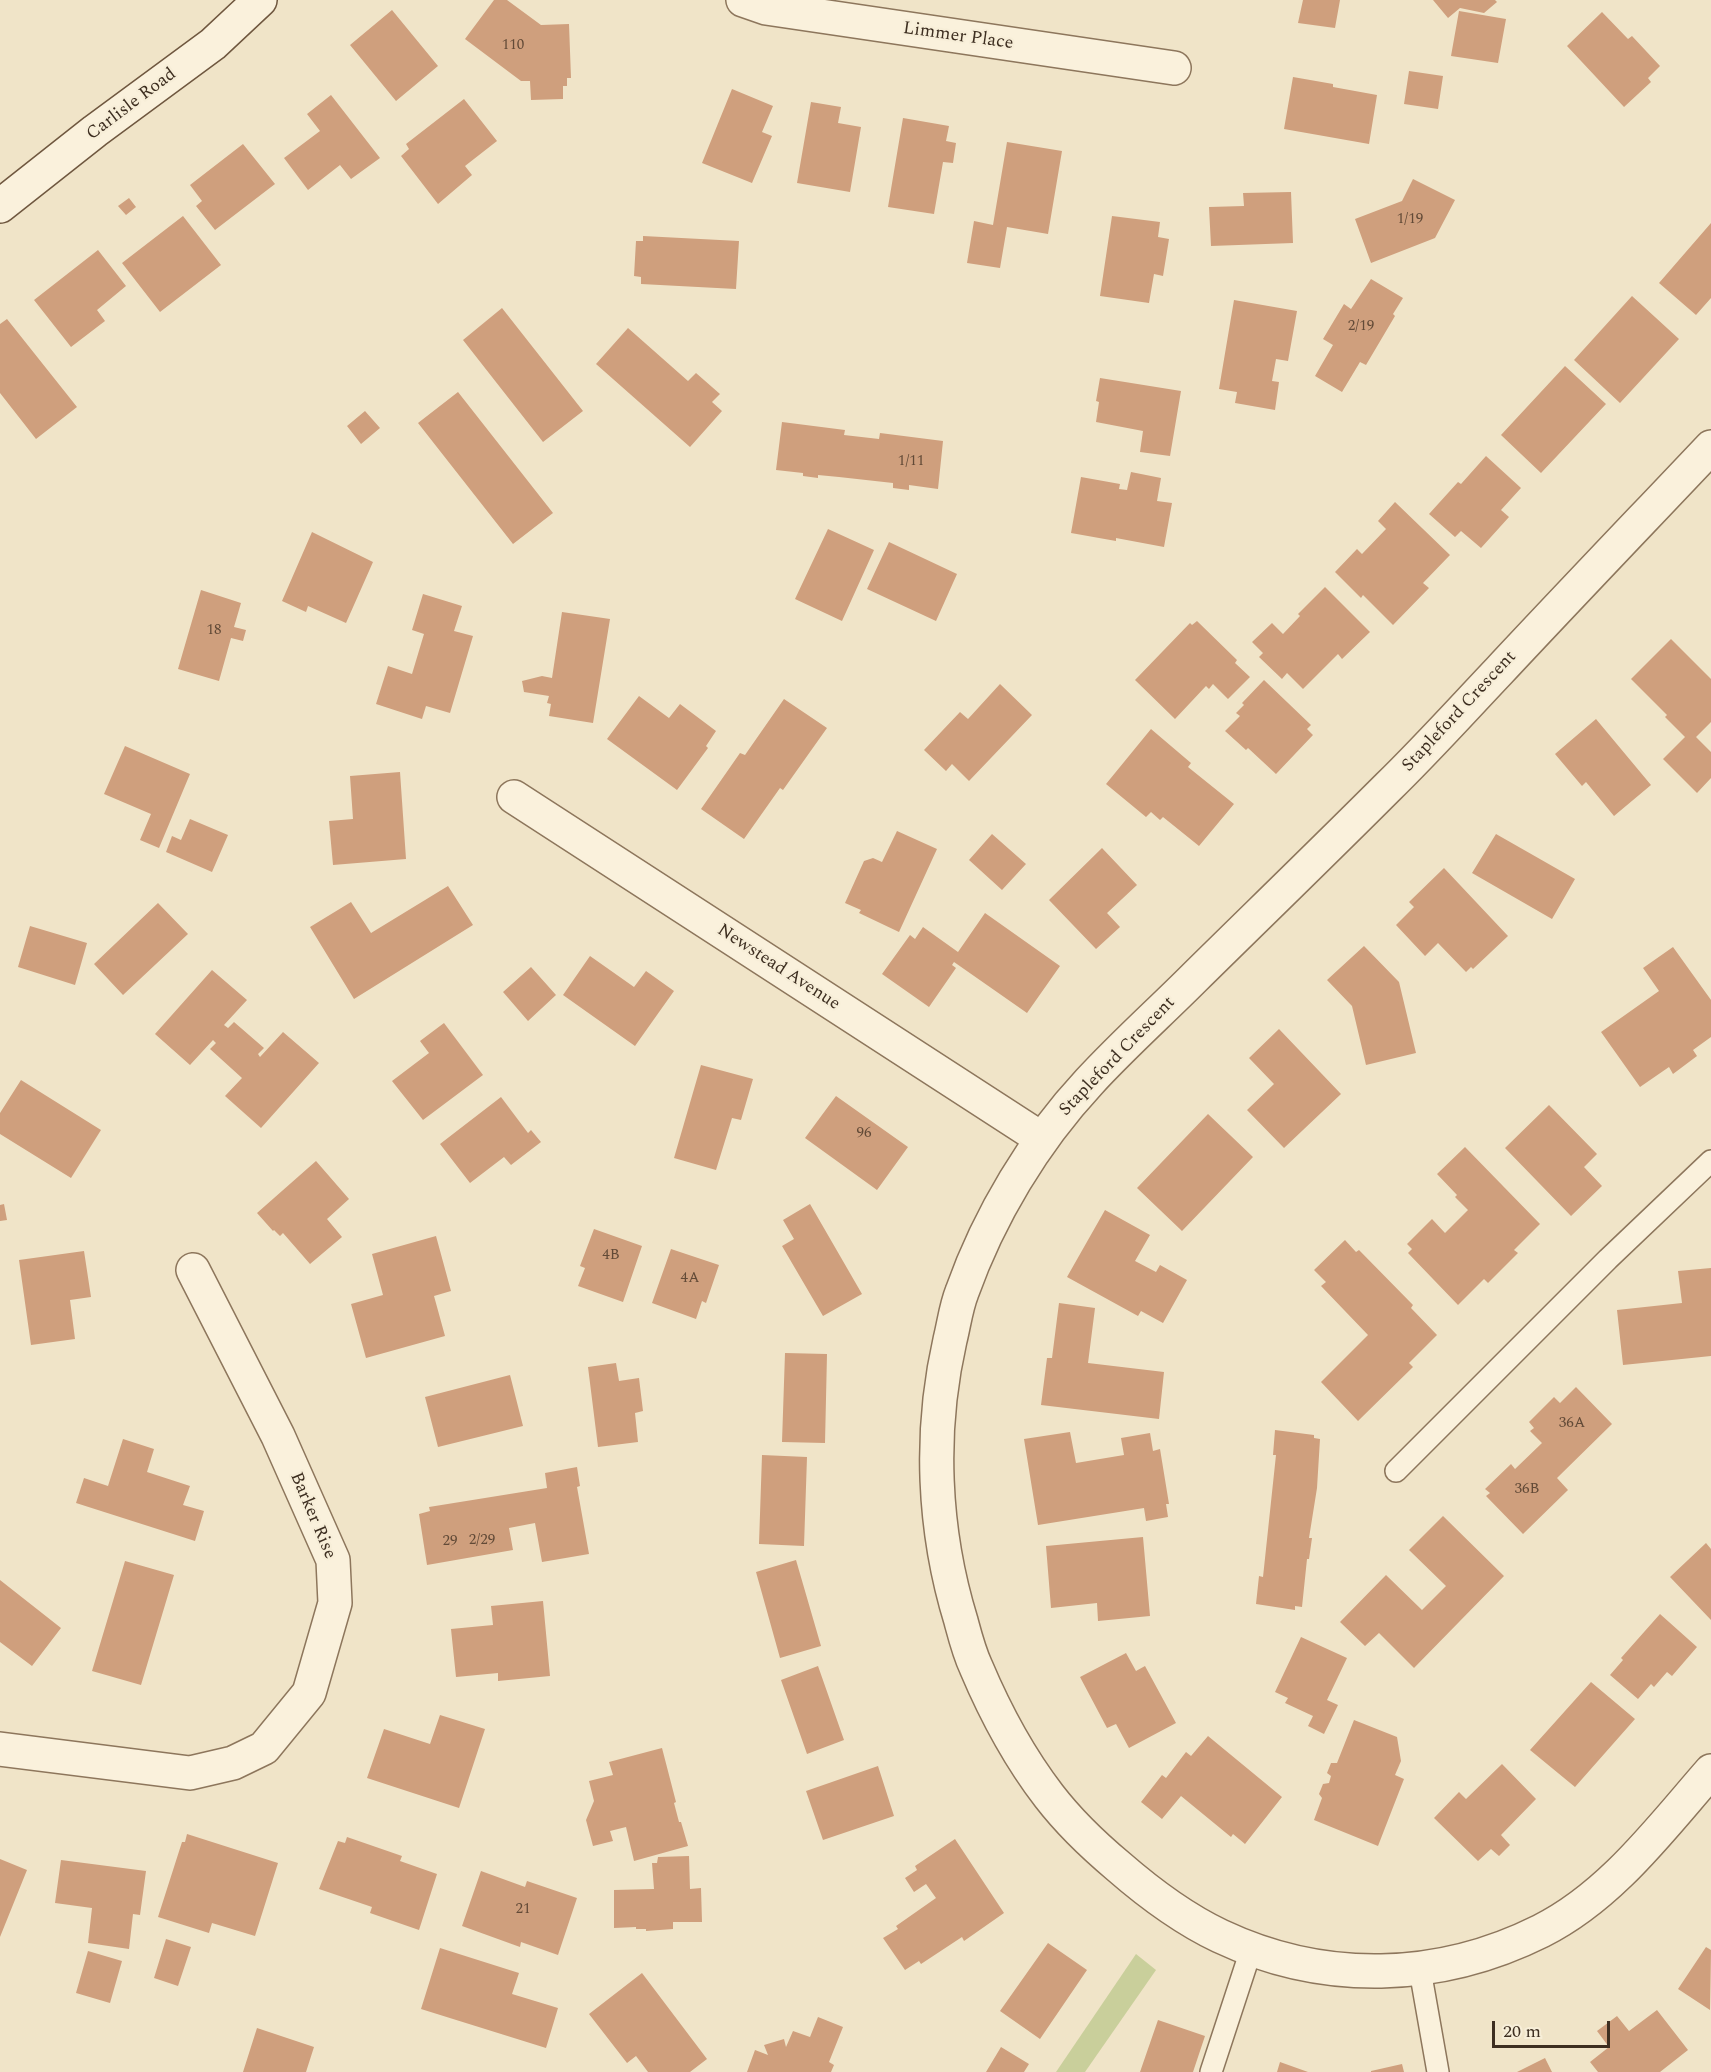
<!DOCTYPE html>
<html>
<head>
<meta charset="utf-8">
<style>
  body { margin:0 }
  #map { position:relative; width:1711px; height:2072px; overflow:hidden; background:#f0e4c8; font-family:Spectral,serif }
  canvas { display:block }
  .scale { position:absolute; left:1492px; top:2021px; width:118px; height:27px; box-sizing:border-box; border:3px solid #3d2e20; border-top:0; padding-left:8px; font-size:18px; line-height:21px; white-space:nowrap; color:#3d2e20; -webkit-text-stroke:4px #f7eed8; paint-order:stroke }
</style>
</head>
<body>
<div id="map">
<canvas width="1711" height="2072"></canvas>
<div class="scale">20 m</div>
</div>
<script>
const context = document.querySelector('canvas').getContext('2d');
context.lineJoin = 'round';
function fill(path, color) {
  context.fillStyle = color;
  context.fill(path, 'evenodd');
}
function trace(path, color, width, dash) {
  context.strokeStyle = color;
  context.lineWidth = width;
  context.lineCap = dash ? 'butt' : 'round';
  context.setLineDash(dash || []);
  context.stroke(path);
}
function write(font, color, halo, rows, align = 'center') {
  context.font = font + ' Spectral,serif';
  context.lineWidth = 4.5;
  context.setLineDash([]);
  context.textBaseline = 'middle';
  context.strokeStyle = halo;
  context.fillStyle = color;
  for (const [text, x, y, turn = 0] of rows) {
    context.save();
    context.translate(x, y);
    context.rotate((+turn || 0) * Math.PI / 180);
    context.textAlign = isNaN(turn) ? turn : align;
    if (halo) context.strokeText(text, 0, 0);
    context.fillText(text, 0, 0);
    context.restore();
  }
}
const green = new Path2D(`
  M1136,1954L1156,1970L1085,2072H1056Z`);
const building = new Path2D(`
  M494,0H507L541,25L569,24L571,78H567V86H563V99L531,100L530,81H521L465,39Z
  M1303,0H1340L1335,28L1298,23Z
  M1433,0H1495L1497,2L1484,13L1460,8L1448,18Z
  M392,10L438,66L396,101L350,45Z
  M1459,11L1506,19L1498,63L1451,56Z
  M1602,12L1628,39L1632,36L1660,66L1648,78L1651,82L1624,107L1567,46Z
  M1409,71L1443,76L1438,109L1404,104Z
  M1293,77L1333,84V87L1377,95L1369,144L1284,129Z
  M732,89L773,106L762,132L772,136L752,183L702,163Z
  M331,95L380,158L351,179L340,165L308,190L284,158L320,131L307,114Z
  M464,99L497,141L465,166L472,175L438,204L401,156L409,149L406,144Z
  M811,102L841,107L838,123L861,127L850,192L797,183Z
  M903,118L949,126L946,141L956,143L953,163L943,162L934,214L888,207Z
  M1007,142L1062,151L1048,234L1007,227L1000,268L967,263L974,221L993,225Z
  M243,144L275,184L215,230L196,206L202,201L190,185Z
  M1413,179L1455,200L1435,238L1371,263L1355,219L1402,201Z
  M1291,192L1293,243L1211,246L1209,207L1244,206L1243,193Z
  M129,198L136,207L126,215L118,206Z
  M183,216L221,265L160,312L122,263Z
  M1112,216L1160,222L1158,237L1169,239L1163,276L1154,274L1149,303L1100,296Z
  M1711,223V298L1696,315L1659,283Z
  M643,236L739,241L736,289L641,284V277L634,276L636,241H643Z
  M98,250L126,286L97,310L105,321L71,347L34,300Z
  M1371,279L1403,298L1393,314L1395,316L1366,365L1360,362L1342,392L1315,376L1333,345L1323,339L1344,304L1351,309Z
  M1632,296L1679,339L1620,403L1574,360Z
  M1234,300L1297,311L1288,361L1276,359L1272,381L1279,382L1275,410L1235,403L1237,392L1219,389Z
  M502,308L583,411L543,442L463,340Z
  M7,319L77,407L36,439L0,393V324Z
  M628,328L688,381L696,373L720,394L712,402L722,411L690,447L596,364Z
  M1565,366L1606,404L1541,473L1501,435Z
  M1100,378L1181,391L1170,456L1140,452L1143,431L1096,422L1099,402L1096,401Z
  M458,392L553,513L513,544L418,423Z
  M365,411L380,428L361,444L347,426Z
  M782,422L845,430L844,435L879,439L880,433L943,441L938,489L909,485V490L893,488V483L839,477L818,475V478L803,476V473L776,470Z
  M1486,456L1521,488L1501,510L1509,517L1481,548L1461,531L1455,537L1429,514L1458,482L1461,484Z
  M1131,472L1161,478L1157,501L1172,503L1164,547L1116,538V541L1071,533L1081,477L1120,484L1119,489L1127,490Z
  M1395,502L1450,555L1423,583L1429,588L1393,625L1363,595L1361,598L1335,572L1357,549L1362,554L1386,529L1378,521Z
  M828,529L874,550L842,621L795,599Z
  M312,532L373,562L346,623L308,606L306,612L282,601Z
  M889,542L957,574L936,621L867,589Z
  M1325,587L1370,632L1342,659L1338,654L1303,689L1287,673L1282,679L1259,657L1263,653L1252,642L1272,623L1283,634L1300,616L1298,614Z
  M201,590L241,603L234,627L246,630L243,641L231,638L219,681L178,669Z
  M423,594L462,606L454,631L473,636L450,713L426,706L422,719L376,704L388,666L412,674L424,634L412,630Z
  M562,612L610,619L593,723L549,716L551,704L547,703L549,696L524,692L522,681L542,676L552,678Z
  M1197,621L1237,660L1235,663L1250,677L1228,699L1213,684L1209,689L1206,686L1175,719L1135,680L1190,623L1192,625Z
  M1671,639L1711,679V722L1696,737L1711,752V778L1697,793L1663,759L1685,737L1665,717L1667,715L1631,679Z
  M1264,680L1311,725L1307,729L1313,735L1276,774L1248,748L1246,750L1225,731L1240,716L1236,713L1244,705L1242,703Z
  M1000,684L1032,715L969,781L952,764L946,771L924,750L960,712L968,719Z
  M639,696L669,718L680,704L716,731L706,746L708,748L677,790L607,739Z
  M784,699L827,728L783,790L780,788L744,839L701,809L740,753L745,755Z
  M1596,719L1651,785L1614,816L1586,782L1582,786L1555,754Z
  M1151,729L1191,763L1188,767L1234,804L1199,846L1163,817L1160,820L1151,812L1146,817L1106,784Z
  M125,746L190,774L159,848L140,840L151,814L104,794Z
  M400,772L406,859L333,865L329,821L353,819L350,776Z
  M190,819L228,835L212,872L166,852L172,836L181,840Z
  M897,831L937,849L899,932L859,913L861,910L845,903L864,861L873,858L882,862Z
  M992,834L1026,864L1002,890L969,860Z
  M1496,834L1575,879L1552,919L1472,873Z
  M1102,848L1137,885L1107,913L1120,927L1096,949L1049,900Z
  M1444,868L1508,936L1473,969L1471,967L1466,972L1438,943L1425,956L1396,925L1414,907L1409,902Z
  M448,886L473,925L354,999L310,927L351,902L371,933Z
  M158,903L188,934L123,995L94,964Z
  M985,913L1060,966L1027,1013L954,962L952,965L956,968L929,1007L882,974L910,935L915,939L923,927L958,952Z
  M30,926L87,943L75,985L18,967Z
  M1364,946L1399,982L1416,1053L1366,1065L1352,1006L1327,980Z
  M1673,947L1711,1000V1037L1693,1050L1697,1056L1673,1074L1669,1067L1640,1087L1601,1032L1659,991L1643,968Z
  M590,956L634,987L646,971L674,991L635,1046L563,995Z
  M531,967L556,995L528,1021L503,992Z
  M212,970L247,1000L224,1025L228,1028L234,1022L264,1048L258,1054L260,1057L283,1032L319,1063L261,1128L225,1096L242,1078L210,1049L216,1043L213,1040L190,1065L155,1034Z
  M444,1023L483,1075L423,1120L392,1081L429,1053L420,1041Z
  M1279,1029L1341,1094L1284,1148L1247,1110L1274,1084L1249,1058Z
  M701,1065L753,1079L741,1120L732,1118L716,1170L674,1158Z
  M21,1080L101,1130L71,1178L0,1134V1113Z
  M836,1096L908,1147L877,1190L805,1138Z
  M501,1097L528,1133L531,1130L541,1142L511,1165L504,1157L470,1183L440,1144Z
  M1549,1105L1597,1154L1584,1167L1602,1186L1571,1216L1505,1148Z
  M1208,1114L1253,1157L1182,1231L1137,1188Z
  M1465,1147L1540,1224L1514,1250L1518,1253L1488,1283L1484,1279L1458,1305L1408,1253L1412,1249L1407,1244L1432,1219L1445,1233L1468,1210L1455,1197L1457,1195L1437,1174Z
  M316,1161L349,1199L327,1219L342,1237L310,1264L283,1233L280,1236L274,1230L273,1231L257,1213Z
  M4,1204L7,1220L0,1221V1205Z
  M810,1204L862,1294L823,1316L782,1246L794,1239L783,1220Z
  M1105,1210L1150,1235L1135,1261L1156,1272L1160,1265L1187,1280L1163,1323L1141,1311L1138,1316L1067,1277Z
  M594,1229L642,1246L623,1302L578,1286L585,1268L580,1266Z
  M436,1236L451,1291L434,1296L445,1336L366,1358L351,1304L383,1295L372,1254Z
  M1345,1240L1356,1252L1359,1250L1413,1305L1411,1308L1437,1335L1409,1363L1413,1367L1358,1421L1321,1382L1368,1335L1321,1286L1326,1282L1314,1270Z
  M671,1249L719,1265L706,1303L702,1301L696,1319L652,1303Z
  M84,1251L91,1297L70,1300L75,1339L31,1345L19,1260Z
  M1711,1268V1356L1623,1365L1617,1310L1682,1303L1678,1271Z
  M1059,1303L1095,1308L1088,1363L1164,1372L1159,1419L1041,1405L1047,1358H1052Z
  M785,1353L827,1354L825,1443L782,1442Z
  M616,1363L619,1381L639,1378L643,1411L635,1413L638,1442L598,1447L588,1367Z
  M510,1375L523,1426L438,1447L425,1397Z
  M1576,1387L1612,1424L1557,1478L1568,1490L1523,1534L1486,1496L1490,1493L1485,1489L1511,1464L1515,1469L1542,1443L1530,1431L1534,1428L1529,1422L1554,1397L1560,1403Z
  M1275,1430L1314,1435V1438L1320,1439L1317,1488L1309,1538H1312L1309,1559H1307L1302,1607L1295,1606V1610L1256,1604L1259,1576L1263,1577L1276,1455H1273Z
  M1070,1432L1076,1463L1124,1455L1121,1438L1150,1433L1153,1451L1160,1449L1169,1504H1166L1168,1517L1146,1521L1144,1508L1038,1525L1024,1439Z
  M123,1439L154,1449L147,1472L190,1486L183,1505L204,1511L195,1541L76,1503L84,1478L108,1486Z
  M762,1455L807,1457L804,1546L759,1544Z
  M577,1467L580,1486L577,1487L589,1554L542,1562L535,1523L509,1528L513,1550L427,1565L419,1514L430,1511L429,1507L547,1488L545,1473Z
  M1443,1516L1504,1576L1414,1668L1379,1633L1365,1646L1340,1622L1386,1575L1422,1610L1446,1586L1409,1550Z
  M1143,1537L1150,1616L1098,1621L1097,1603L1051,1608L1046,1546Z
  M1706,1543L1711,1549V1620L1670,1577Z
  M796,1560L821,1646L780,1658L756,1572Z
  M125,1561L174,1575L141,1685L92,1671Z
  M0,1580L61,1628L32,1666L0,1642Z
  M543,1601L550,1676L498,1681V1673L456,1677L451,1629L493,1625L491,1606Z
  M1660,1614L1697,1647L1672,1676L1667,1672L1654,1687L1651,1684L1638,1699L1610,1675L1623,1660L1621,1658Z
  M1301,1637L1347,1658L1327,1700L1338,1705L1324,1734L1308,1726L1313,1716L1285,1703L1288,1698L1275,1692Z
  M1126,1653L1136,1671L1145,1666L1176,1723L1129,1748L1116,1724L1107,1728L1080,1677Z
  M818,1666L844,1740L807,1754L781,1680Z
  M1591,1682L1635,1719L1575,1787L1530,1750Z
  M440,1715L485,1729L459,1808L367,1778L384,1729L430,1744Z
  M1354,1720L1397,1737L1401,1761L1395,1775L1404,1779L1378,1846L1314,1820L1322,1798L1319,1794L1323,1784L1329,1783L1331,1776L1327,1773L1331,1763H1337Z
  M1208,1736L1282,1797L1245,1844L1233,1834L1231,1837L1181,1796L1162,1819L1141,1802L1162,1775L1166,1778L1186,1752L1191,1756Z
  M662,1748L676,1802L674,1803L679,1822H681L688,1846L634,1861L626,1827L610,1831L613,1841L593,1846L586,1820L594,1801L589,1781L613,1775L609,1762Z
  M1502,1764L1536,1799L1501,1835L1510,1845L1499,1856L1491,1849L1478,1861L1434,1818L1459,1792L1466,1799Z
  M878,1766L894,1816L823,1840L806,1791Z
  M187,1834L278,1863L255,1936L212,1923L209,1933L158,1917L182,1842H185Z
  M347,1837L402,1856L400,1861L437,1874L419,1930L370,1913L372,1907L319,1889L338,1841L345,1843Z
  M955,1839L1004,1913L964,1941L962,1937L921,1964L919,1961L905,1970L883,1938L898,1929L896,1926L936,1898L926,1884L914,1892L905,1878L917,1870L915,1866Z
  M689,1856L690,1889L701,1888L702,1922H673V1929L646,1931V1929H636V1927L614,1928V1890L654,1889L652,1863H657L658,1857Z
  M0,1859L27,1870L0,1937Z
  M61,1860L146,1871L140,1915L133,1914L129,1949L88,1943L92,1908L55,1903Z
  M481,1871L525,1887L527,1881L577,1898L558,1955L521,1942L520,1947L462,1926Z
  M166,1939L191,1947L178,1986L154,1978Z
  M1048,1943L1087,1970L1040,2039L1000,2011Z
  M1706,1947L1711,1950L1710,2010L1678,1989Z
  M440,1948L519,1973L512,1994L558,2008L546,2048L421,2009Z
  M88,1951L122,1961L110,2003L76,1993Z
  M642,1973L707,2059L690,2072H648L636,2056L627,2063L589,2014Z
  M1657,2010L1688,2050L1660,2072H1598L1590,2062L1609,2047L1597,2031L1617,2016L1629,2031Z
  M818,2017L843,2027L829,2062L834,2065L831,2072H747L755,2050L768,2055L764,2045L784,2039L786,2047L793,2031L810,2037Z
  M1158,2020L1205,2036L1193,2072H1140Z
  M257,2028L314,2047L306,2072H243Z
  M1001,2047L1029,2064L1024,2072H986Z
  M1545,2058L1552,2072H1517Z
  M1280,2062L1308,2072H1277Z
  M1402,2064L1404,2072H1371V2071Z`);
const service = new Path2D(`
  M1396,1471L1608,1259L1711,1161
  M1420,1970L1438,2072
  M1211,2072L1251,1950`);
const minor = new Path2D(`
  M743,0L766,8L1174,68
  M1711,447C1640,522 1569,596 1499,671C1462,710 1426,750 1388,787C1324,851 1259,914 1194,978C1159,1013 1122,1046 1089,1082C1034,1141 989,1216 962,1292C956,1307 954,1324 950,1340C929,1432 933,1530 961,1621C965,1636 969,1652 976,1667C995,1712 1019,1757 1049,1796C1069,1822 1093,1845 1118,1866C1149,1893 1182,1918 1220,1936C1324,1985 1439,1982 1541,1931C1611,1896 1661,1828 1711,1771
  M514,797L1042,1139
  M0,1749L190,1773L233,1763L264,1748L309,1693L335,1603L333,1560L278,1436L193,1270`);
const secondary = new Path2D(`
  M0,206L95,131L213,44L260,0`);
const numberNames = [
  ["110",513,46],
  ["1/19",1410,220],
  ["2/19",1361,327],
  ["1/11",911,462],
  ["18",214,631],
  ["96",864,1134],
  ["4B",611,1256],
  ["4A",690,1279],
  ["36A",1572,1424],
  ["36B",1527,1490],
  ["2/29",482,1541],
  ["29",450,1542],
  ["21",523,1910]
];
const streetNames = [
  ["Limmer Place",958,37,8],
  ["Carlisle Road",132,105,-37],
  ["Stapleford Crescent",1460,712,-47],
  ["Newstead Avenue",778,968,33],
  ["Stapleford Crescent",1118,1057,-46],
  ["Barker Rise",312,1516,67]
];
fill(green, '#c9cf9b');
fill(building, '#cf9f7d');
trace(service, '#8d765c', 24);
trace(minor, '#8d765c', 36);
trace(secondary, '#6f573f', 36);
trace(service, '#faf1dc', 21);
trace(minor, '#faf1dc', 33);
trace(secondary, '#faf1dc', 33);
write('15px', '#624a37', null, numberNames);
write('18px', '#3d2e20', '#f7eed8', streetNames);
</script>
</body>
</html>
